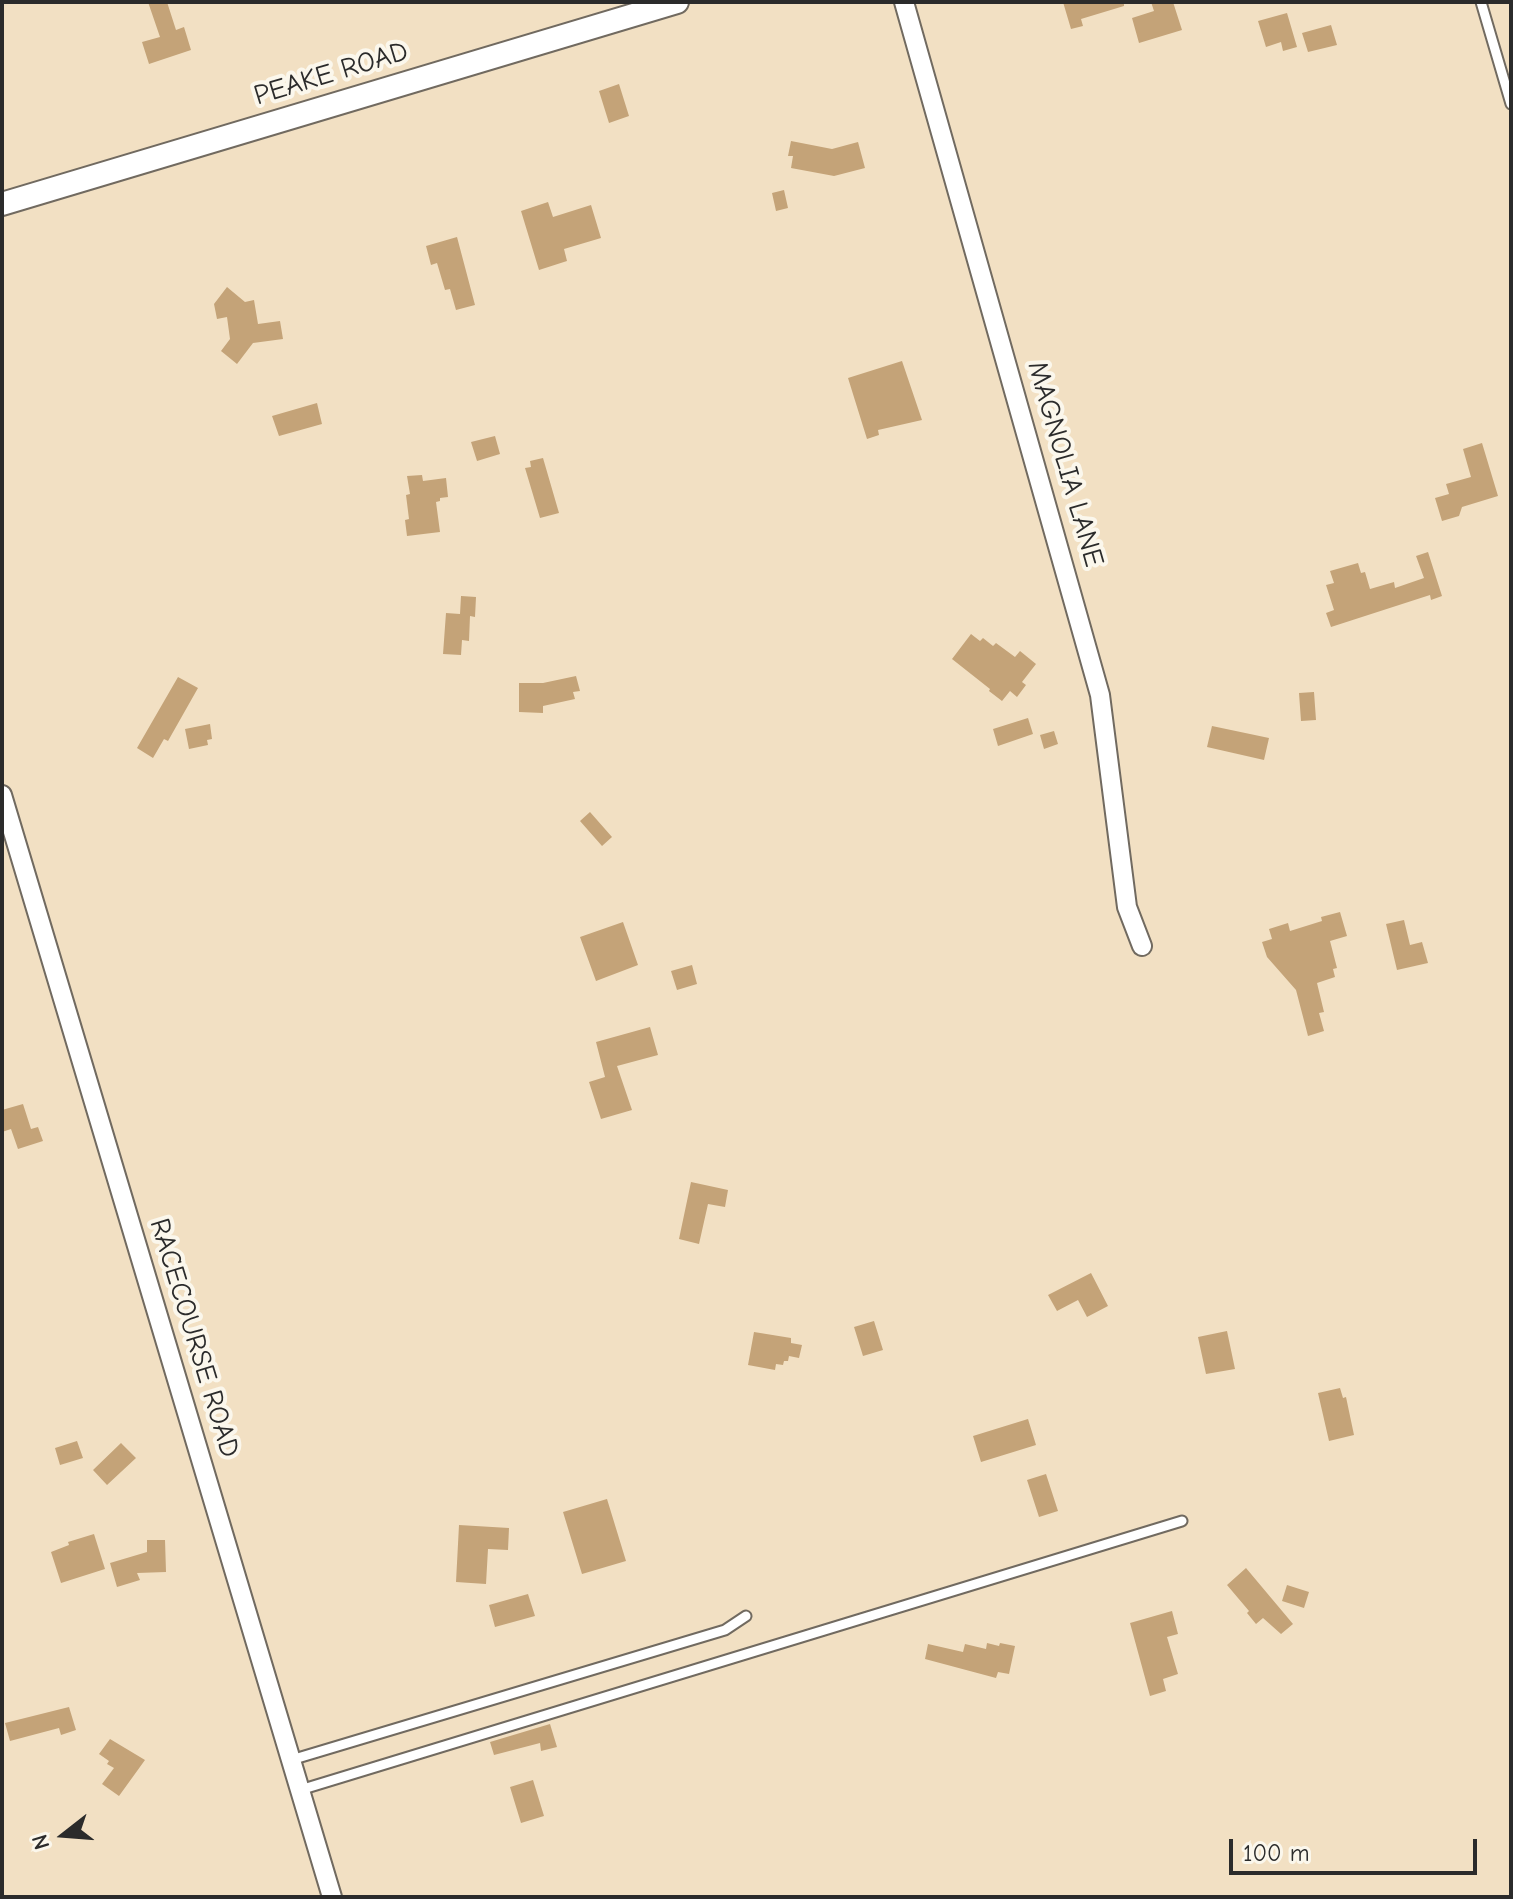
<!DOCTYPE html>
<html>
<head>
<meta charset="utf-8">
<style>
  body { margin:0 }
  #map { position:relative; width:1513px; height:1899px; overflow:hidden; background:#f2e0c3; font-family:"Comic Neue",sans-serif }
  canvas { display:block }
  .frame { position:absolute; inset:0; border:4px solid #2b2b2b; pointer-events:none }
  .north { position:absolute; left:24px; top:1795px; width:80px; height:80px; -webkit-text-stroke:6px #fbf7ec; paint-order:stroke; rotate:253deg; font-size:22px; font-weight:700; line-height:32px; text-align:center; color:#2b2b2b }
  .north::after { content:''; display:block; margin:auto; width:28px; height:36px; background:#2b2b2b; clip-path:polygon(50% 0,100% 100%,50% 72%,0 100%) }
  .scale { position:absolute; left:1229px; top:1839px; width:248px; height:36px; box-sizing:border-box; border:4px solid #2b2b2b; border-top:0; padding-left:10px; font-size:24px; line-height:28px; white-space:nowrap; color:#2b2b2b; -webkit-text-stroke:6px #fbf7ec; paint-order:stroke }
</style>
</head>
<body>
<div id="map">
<canvas width="1513" height="1899"></canvas>
<div class="frame"></div>
<div class="north">N</div>
<div class="scale">100 m</div>
</div>
<script>
const context = document.querySelector('canvas').getContext('2d');
context.lineJoin = 'round';
function fill(path, color) {
  context.fillStyle = color;
  context.fill(path, 'evenodd');
}
function trace(path, color, width, dash) {
  context.strokeStyle = color;
  context.lineWidth = width;
  context.lineCap = dash ? 'butt' : 'round';
  context.setLineDash(dash || []);
  context.stroke(path);
}
function write(font, color, halo, rows, align = 'center') {
  context.font = font + ' "Comic Neue",sans-serif';
  context.lineWidth = 8;
  context.setLineDash([]);
  context.textBaseline = 'middle';
  context.strokeStyle = halo;
  context.fillStyle = color;
  for (const [text, x, y, turn = 0] of rows) {
    context.save();
    context.translate(x, y);
    context.rotate((+turn || 0) * Math.PI / 180);
    context.textAlign = isNaN(turn) ? turn : align;
    if (halo) context.strokeText(text, 0, 0);
    context.fillText(text, 0, 0);
    context.restore();
  }
}
const building = new Path2D(`
  M148,2H167L176,30L184,27L191,50L149,64L142,42L160,37Z
  M1063,2H1124V6L1081,19L1083,26L1071,29Z
  M1151,2H1173L1182,30L1139,43L1132,18L1154,11Z
  M1287,13L1297,47L1283,51L1281,42L1266,47L1258,21Z
  M1331,25L1337,45L1308,52L1302,33Z
  M619,84L629,116L609,123L599,91Z
  M791,141L832,149L858,142L865,168L834,176L791,168L793,156H788Z
  M784,190L788,208L776,211L772,193Z
  M548,202L553,217L591,205L601,238L564,249L567,261L539,270L521,211Z
  M457,237L475,305L456,310L450,289L445,290L437,263L431,265L426,246Z
  M227,287L245,302L254,300L258,324L280,321L283,339L253,343L237,364L221,351L230,339L227,317L217,319L214,304Z
  M902,361L922,420L878,430L879,435L867,439L848,378Z
  M317,403L322,424L279,436L272,416Z
  M495,436L500,454L477,461L471,442Z
  M1482,443L1498,496L1462,507L1459,516L1442,521L1435,498L1449,494L1446,484L1471,477L1463,449Z
  M543,458L559,513L540,518L525,468L531,467L530,461Z
  M422,475L423,481L446,478L448,497L440,498V501L436,502L440,532L407,536L405,520L409,519L406,495L410,494L407,476Z
  M1428,552L1442,596L1431,600L1430,595L1331,627L1326,613L1334,610L1326,585L1334,583L1330,571L1358,563L1361,573L1365,572L1370,589L1394,582L1395,588L1424,578L1416,556Z
  M461,596L476,597L475,617L470,616L469,641L462,640L461,655L443,654L446,613L460,614Z
  M971,634L980,641L983,638L993,646L996,643L1015,657L1020,651L1036,664L1022,682L1026,685L1017,697L1010,691L1002,701L989,691L990,689L952,659Z
  M576,676L580,691L573,692L575,699L543,706V713L519,712V683H543Z
  M178,677L198,688L168,741L164,739L153,758L137,748Z
  M1314,692L1316,720L1301,721L1299,693Z
  M1028,718L1033,734L998,746L993,729Z
  M210,724L212,739L207,740L208,745L189,749L185,729Z
  M1212,726L1269,738L1264,760L1207,747Z
  M1054,731L1058,744L1044,749L1040,735Z
  M590,812L612,837L602,846L580,821Z
  M1340,912L1347,936L1330,941L1337,968L1333,969L1335,977L1317,983L1324,1012L1319,1013L1324,1031L1308,1036L1296,990L1267,957L1262,942L1272,939L1269,929L1288,923L1290,931L1322,921L1321,917Z
  M1404,920L1410,945L1422,942L1428,963L1397,970L1386,924Z
  M623,922L638,965L596,981L580,937Z
  M692,965L697,984L677,990L671,971Z
  M650,1027L658,1055L617,1066L632,1110L601,1119L589,1082L605,1077L596,1042Z
  M23,1104L31,1129L38,1127L43,1141L18,1149L11,1129L2,1132V1110Z
  M691,1182L728,1190L725,1207L708,1204L699,1244L679,1239Z
  M1091,1273L1108,1306L1087,1317L1078,1300L1057,1311L1048,1295Z
  M874,1321L883,1350L863,1356L854,1327Z
  M1227,1331L1235,1369L1206,1374L1198,1337Z
  M754,1332L791,1338V1343L802,1345L799,1358L789,1356L788,1361H784L783,1365L776,1364L775,1370L748,1365Z
  M1340,1388L1343,1398L1346,1397L1354,1435L1329,1441L1318,1393Z
  M1028,1419L1036,1445L981,1462L973,1436Z
  M77,1441L83,1458L60,1465L55,1448Z
  M121,1443L136,1458L107,1485L93,1470Z
  M1046,1474L1058,1511L1039,1517L1027,1480Z
  M607,1499L626,1561L582,1574L563,1512Z
  M459,1525L509,1528L508,1550L488,1549L486,1584L456,1582Z
  M94,1534L105,1569L61,1583L51,1552L69,1545L68,1542Z
  M147,1540H165L166,1572L137,1573L140,1580L117,1587L110,1563L147,1552Z
  M1246,1568L1293,1624L1281,1634L1263,1618L1256,1624L1247,1613L1249,1611L1227,1585Z
  M1287,1585L1309,1592L1304,1608L1282,1601Z
  M528,1594L535,1616L495,1627L489,1605Z
  M1172,1611L1178,1634L1167,1637L1178,1674L1163,1679L1166,1691L1150,1696L1130,1623Z
  M987,1643L999,1646L1000,1643L1015,1646L1009,1674L998,1672L996,1678L925,1659L928,1644L963,1652L965,1644L986,1649Z
  M69,1707L76,1730L61,1735L59,1728L10,1741L5,1723Z
  M550,1724L557,1747L541,1751L540,1743L494,1755L490,1742Z
  M110,1739L145,1760L119,1796L102,1784L114,1768L107,1764L109,1761L99,1754Z
  M533,1780L544,1816L521,1823L510,1787Z`);
const service = new Path2D(`
  M1481,2L1511,104
  M291,1760L725,1630L746,1616
  M300,1790L1182,1521`);
const minor = new Path2D(`
  M904,2L1100,695L1127,907L1142,946
  M2,795L332,1897`);
const tertiary = new Path2D(`
  M2,204L677,2`);
const streetNames = [
  ["PEAKE ROAD",331,74,-17],
  ["MAGNOLIA LANE",1065,464,74],
  ["RACECOURSE ROAD",194,1338,73]
];
fill(building, '#c4a378');
trace(service, '#716a60', 13);
trace(minor, '#716a60', 22);
trace(tertiary, '#716a60', 26);
trace(service, '#fff', 9);
trace(minor, '#fff', 18);
trace(tertiary, '#fff', 22);
write('28px', '#2b2b2b', '#fbf7ec', streetNames);
</script>
</body>
</html>
